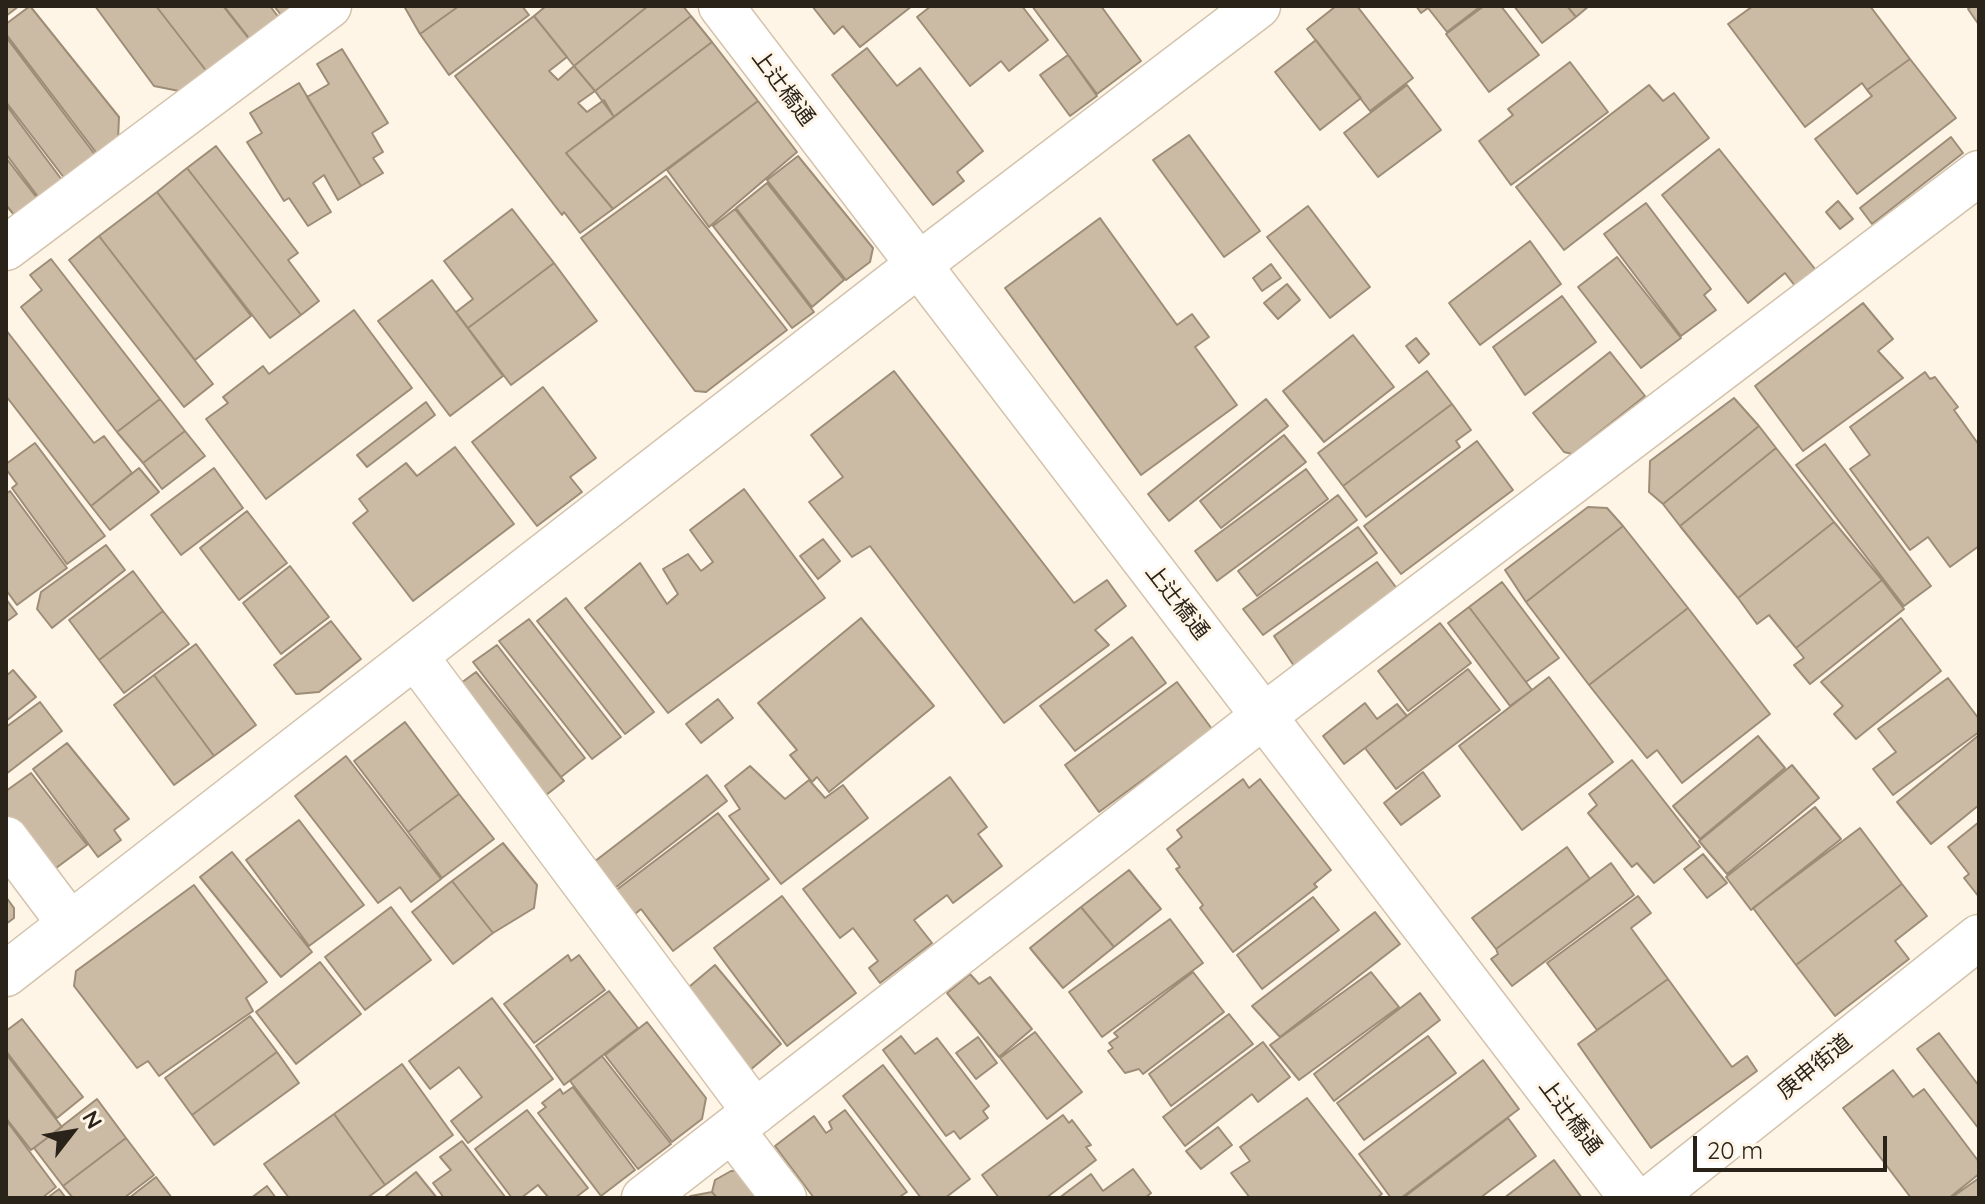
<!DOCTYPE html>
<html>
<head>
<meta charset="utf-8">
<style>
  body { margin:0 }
  #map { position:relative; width:1985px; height:1204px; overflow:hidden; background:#fff5e7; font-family:Quicksand,sans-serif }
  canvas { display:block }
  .frame { position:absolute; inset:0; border:8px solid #29231a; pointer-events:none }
  .north { position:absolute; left:32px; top:1092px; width:80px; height:80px; -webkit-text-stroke:6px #fff5e7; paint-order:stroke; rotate:59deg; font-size:22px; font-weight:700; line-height:32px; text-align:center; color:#29231a }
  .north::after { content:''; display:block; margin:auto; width:28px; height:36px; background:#29231a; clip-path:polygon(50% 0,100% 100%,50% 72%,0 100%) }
  .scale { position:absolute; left:1693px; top:1136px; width:194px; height:36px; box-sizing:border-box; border:4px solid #29231a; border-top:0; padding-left:10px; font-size:24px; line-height:28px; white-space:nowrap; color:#29231a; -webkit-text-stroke:6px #fff5e7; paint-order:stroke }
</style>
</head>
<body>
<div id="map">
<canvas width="1985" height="1204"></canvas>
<div class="frame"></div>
<div class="north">N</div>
<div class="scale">20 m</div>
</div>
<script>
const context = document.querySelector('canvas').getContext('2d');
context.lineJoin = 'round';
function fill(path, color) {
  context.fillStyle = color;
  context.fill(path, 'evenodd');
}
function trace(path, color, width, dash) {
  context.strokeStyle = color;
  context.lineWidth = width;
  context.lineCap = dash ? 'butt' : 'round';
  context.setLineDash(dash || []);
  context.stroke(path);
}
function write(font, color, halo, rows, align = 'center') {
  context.font = font + ' Quicksand,"Noto Sans JP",sans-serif';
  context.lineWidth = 6;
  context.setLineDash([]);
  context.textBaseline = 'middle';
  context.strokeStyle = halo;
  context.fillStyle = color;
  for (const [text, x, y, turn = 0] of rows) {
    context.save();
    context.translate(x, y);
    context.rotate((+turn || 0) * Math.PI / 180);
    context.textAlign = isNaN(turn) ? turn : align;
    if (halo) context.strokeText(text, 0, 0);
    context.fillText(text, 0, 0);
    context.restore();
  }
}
const building = new Path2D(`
  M6,6H19L6,16Z
  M30,6L119,117L118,140L98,155L6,34V24Z
  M95,6H156L211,77L189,93L154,86Z
  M156,6H223L253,44L211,77Z
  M224,6H270L280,19L252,42Z
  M274,6H292L281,15Z
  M404,6H459L420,34Z
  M459,6H522L529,15L449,75L420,34Z
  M546,6H648L574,66L534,16Z
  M648,6H683L691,16L595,91L574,66Z
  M812,6H912L860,47L843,26L834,34Z
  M931,6H1022L1048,40L1009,71L1001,61L970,86L917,17Z
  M1032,6H1101L1141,61L1097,94Z
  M1336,6H1357L1413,78L1370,111L1307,29Z
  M1416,6H1481L1447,32L1428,8L1421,13Z
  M1484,6H1501L1539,55L1489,92L1446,34Z
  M1514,6H1567L1576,17L1542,43Z
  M1567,6H1589L1576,17Z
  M1753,6H1870L1910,59L1867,90L1862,83L1805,127L1728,24Z
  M1972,6H1979V25L1968,9Z
  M534,16L567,57L549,71L558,80L574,66L595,91L578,103L587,112L604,100L614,117L566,153L613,209L580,233L564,212L562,215L455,76Z
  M691,16L712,42L614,117L595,91Z
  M6,37L96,156L65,179L6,102Z
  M1316,40L1361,98L1320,130L1275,72Z
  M712,42L758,101L613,209L566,153Z
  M867,48L897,86L920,68L983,151L957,172L964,181L933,205L832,75Z
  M342,49L388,123L372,133L383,152L373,158L383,173L361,186L307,97L329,84L317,64Z
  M1068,55L1097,96L1070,116L1040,75Z
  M1910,59L1956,118L1857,194L1815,139L1872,96L1867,90Z
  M1570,62L1608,112L1511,185L1479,141L1513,115L1508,109Z
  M299,83L361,186L338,200L324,175L313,183L331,212L308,226L289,198L284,201L247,142L262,133L250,113Z
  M1407,85L1441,130L1378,177L1344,133Z
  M1649,85L1663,101L1674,93L1709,138L1564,250L1516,187Z
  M758,101L797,152L709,227L667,170Z
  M6,105L62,180L39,198L6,154Z
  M1189,135L1260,231L1224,257L1153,160Z
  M1951,137L1963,153L1872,224L1860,208Z
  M216,146L298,253L288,260L319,301L301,315L187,168Z
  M1719,149L1815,269L1795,286L1785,273L1748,303L1662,195Z
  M798,156L873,248L870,262L846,280L767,180Z
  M6,158L37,198L19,221L6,205Z
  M187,168L301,315L270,338L157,192Z
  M666,176L787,330L706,392L695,391L581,238Z
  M767,183L844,280L812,307L736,208Z
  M157,192L251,316L195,360L99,236Z
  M1838,201L1853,219L1840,229L1826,212Z
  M1646,203L1711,289L1704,295L1716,310L1681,336L1604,234Z
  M1308,206L1370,287L1330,318L1267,237Z
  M512,209L554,263L468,328L456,312L473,299L444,261Z
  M735,209L814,312L792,328L713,226Z
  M1100,218L1177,325L1192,314L1209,337L1195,347L1237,405L1141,475L1005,288Z
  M99,236L213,384L184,407L69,260Z
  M1530,241L1561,284L1480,345L1449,303Z
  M1617,257L1681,338L1641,368L1578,287Z
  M51,259L160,399L117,432L21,307L42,290L30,275Z
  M554,263L597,321L511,385L468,328Z
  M1271,264L1281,278L1262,291L1253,278Z
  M432,280L503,376L450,416L378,321Z
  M1287,284L1300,300L1278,319L1264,303Z
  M1562,296L1596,342L1525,395L1493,347Z
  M1863,303L1893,339L1878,351L1903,378L1803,451L1755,386Z
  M354,310L412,388L266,499L206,419L228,403L223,397L263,366L269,374Z
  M6,330L94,443L104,436L132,473L91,506L6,396Z
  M1353,335L1394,387L1324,442L1283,391Z
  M1416,338L1429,354L1419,363L1406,346Z
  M1610,352L1645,396L1572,454L1564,452L1533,413Z
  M894,371L1074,603L1107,580L1126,606L1095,630L1109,645L1004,723L870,546L852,557L809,502L843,477L811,435Z
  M1427,371L1452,404L1343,486L1318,453Z
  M1925,372L1930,379L1935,377L1958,407L1954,410L1979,445V546L1950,567L1928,537L1910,550L1850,469L1870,455L1850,427Z
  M543,387L596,458L570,477L582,492L537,526L472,442Z
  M1734,398L1759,426L1663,504L1649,492L1650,461Z
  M160,399L185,431L143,463L117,432Z
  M1266,399L1288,426L1169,521L1148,494Z
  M426,402L435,415L367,467L357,455Z
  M1452,404L1471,430L1456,441L1460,447L1366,517L1343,486Z
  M1759,426L1776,448L1680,526L1663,504Z
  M185,431L205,456L162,489L143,463Z
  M1284,435L1306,462L1221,528L1200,501Z
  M1477,441L1513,490L1401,574L1364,526Z
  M35,443L105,536L67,564L12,488L17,484L6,469V464Z
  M1825,444L1931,586L1904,606L1796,465Z
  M455,447L514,524L413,601L353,523L368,511L359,499L406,463L417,476Z
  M1776,448L1834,522L1738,598L1680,526Z
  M139,468L159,492L110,530L91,506Z
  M214,468L243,508L181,555L151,515Z
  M1306,469L1328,499L1217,581L1195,551Z
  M744,489L825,598L668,713L585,608L640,563L667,604L678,594L663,569L688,554L701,571L713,562L690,530Z
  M10,491L67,568L17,605L6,590V494Z
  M1338,495L1357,520L1257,596L1238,571Z
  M1588,507L1607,508L1623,526L1526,602L1505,570Z
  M247,511L287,563L239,600L200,548Z
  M1834,522L1882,580L1796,648L1769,615L1757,624L1738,598Z
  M1623,526L1688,608L1589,685L1526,602Z
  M1358,527L1377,553L1263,635L1243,609Z
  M823,539L840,561L818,579L800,556Z
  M106,545L125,570L52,628L37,609L41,592Z
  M1377,562L1398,590L1294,666L1274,636Z
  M290,566L329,617L281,654L243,603Z
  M133,571L163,611L99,660L69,620Z
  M1882,580L1904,609L1810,684L1794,665L1804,658L1796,648Z
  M1502,582L1559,658L1526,682L1469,607Z
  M566,598L654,712L625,734L537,621Z
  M6,599L17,614L6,622Z
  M1469,607L1532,690L1510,706L1448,623Z
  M1688,608L1770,714L1682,783L1657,750L1647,758L1589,685Z
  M163,611L189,644L124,693L99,660Z
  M861,618L934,706L829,792L817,777L812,782L790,755L797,750L758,703Z
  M1901,618L1941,671L1856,739L1834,714L1843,706L1821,682Z
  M529,619L621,737L592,759L499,641Z
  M331,621L361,659L319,692L296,694L274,665Z
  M1440,623L1471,663L1408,711L1378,671Z
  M1132,637L1166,683L1075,751L1040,706Z
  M196,644L256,725L214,756L154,675Z
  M497,645L585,758L561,777L473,662Z
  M1468,669L1500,710L1396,789L1365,748Z
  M13,670L36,697L6,721V676Z
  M476,672L564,781L541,799L461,683Z
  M154,675L214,756L174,785L114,705Z
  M1549,677L1613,762L1522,830L1459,746Z
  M1948,678L1979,719V732L1893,795L1873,769L1896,752L1878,729Z
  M1177,682L1212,729L1099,812L1065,765Z
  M718,699L733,718L701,743L686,724Z
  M40,702L62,731L6,774V727Z
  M1365,703L1377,719L1397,704L1407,716L1344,764L1323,736Z
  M405,722L459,794L408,832L354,761Z
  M1979,735V805L1931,844L1897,802Z
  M1758,736L1785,768L1700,839L1673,806Z
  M67,743L129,819L114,830L121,840L98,857L33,769Z
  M346,756L441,879L411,902L400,887L378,903L295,796Z
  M1632,760L1700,847L1654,883L1637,863L1632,867L1588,813L1597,805L1589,794Z
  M1792,765L1819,798L1727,874L1699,841Z
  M750,766L785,799L809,780L825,798L843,785L868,818L781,884L729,816L740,809L725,786Z
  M1423,772L1440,796L1401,825L1384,803Z
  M31,773L87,845L48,874L6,820V791Z
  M707,775L727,801L611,891L590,865Z
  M950,777L987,827L978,834L1002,866L953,903L947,895L914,920L932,943L880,983L869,968L878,961L853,928L840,938L803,889Z
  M1243,779L1249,788L1260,779L1331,870L1314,884L1317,887L1233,952L1200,908L1203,905L1176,869L1180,867L1167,849L1182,837L1177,830Z
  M459,794L494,839L442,878L408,832Z
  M1815,807L1841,839L1751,910L1726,877Z
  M718,813L769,879L673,951L641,909L629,919L611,894Z
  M299,820L364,905L309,946L246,860Z
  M1979,822V897L1964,878L1969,874L1948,847Z
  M1860,828L1902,884L1796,965L1753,908Z
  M503,843L537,885L534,908L493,933L452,881Z
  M1567,847L1590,879L1496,949L1472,918Z
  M232,852L312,952L281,977L200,877Z
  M1703,854L1727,883L1707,898L1684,869Z
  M1611,863L1634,895L1512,986L1491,959L1498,954L1496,949Z
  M1129,870L1161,909L1114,947L1081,907Z
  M452,881L493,933L453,964L412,912Z
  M1902,884L1927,916L1895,941L1909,959L1835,1016L1796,965Z
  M194,885L267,982L246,998L253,1011L159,1076L148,1061L137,1068L74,986L76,971Z
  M782,896L856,993L787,1046L714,948Z
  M1638,896L1651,913L1631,928L1668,979L1597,1030L1547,963Z
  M6,897L14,908V918L6,924Z
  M1313,897L1339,930L1262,989L1237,955Z
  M391,907L431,960L365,1010L325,957Z
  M1081,907L1114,947L1063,988L1030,948Z
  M1375,912L1400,944L1280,1037L1252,1006Z
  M1170,919L1203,963L1102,1037L1069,992Z
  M568,955L571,961L579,955L605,990L534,1043L504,1004Z
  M320,962L361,1014L296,1064L256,1012Z
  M715,965L781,1044L743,1076L677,997Z
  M1193,972L1224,1012L1143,1074L1139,1069L1125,1073L1108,1051L1113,1048L1109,1043L1118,1037L1114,1033Z
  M1371,972L1399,1007L1299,1080L1270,1045Z
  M970,974L979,984L990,977L1032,1029L999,1057L947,993Z
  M1668,979L1732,1067L1747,1056L1757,1071L1651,1148L1578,1044Z
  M609,991L638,1028L564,1085L536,1046Z
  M1420,993L1440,1020L1334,1101L1314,1074Z
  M492,998L553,1079L468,1143L451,1121L482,1097L459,1067L430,1089L409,1061Z
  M1229,1014L1253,1044L1171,1106L1149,1074Z
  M250,1016L277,1052L192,1115L165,1078Z
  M22,1019L83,1097L57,1118L6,1051V1031Z
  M647,1022L706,1098L702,1119L672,1142L605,1055Z
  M1035,1032L1082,1092L1047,1119L1000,1058Z
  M1939,1033L1979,1086V1129L1917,1049Z
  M901,1036L915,1054L937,1038L989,1106L983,1111L988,1118L960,1139L954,1131L946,1136L883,1050Z
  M1428,1036L1456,1073L1364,1140L1337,1103Z
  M978,1037L997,1063L976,1079L956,1053Z
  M1263,1042L1290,1077L1258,1102L1252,1094L1185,1146L1163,1117Z
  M277,1052L299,1083L214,1145L192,1115Z
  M6,1054L62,1127L31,1150L6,1118Z
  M602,1056L671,1144L638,1169L570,1081Z
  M1483,1060L1519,1109L1401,1198H1391L1359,1154Z
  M402,1064L453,1135L385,1185L334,1114Z
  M883,1065L970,1179L945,1198H921L843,1096Z
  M1893,1070L1913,1097L1924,1089L1979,1162V1174L1949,1198H1911L1843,1108Z
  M573,1087L635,1170L601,1196L538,1113L546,1107L542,1103L560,1089L563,1094Z
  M1307,1098L1382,1194L1376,1198H1250L1231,1173L1250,1161L1240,1147Z
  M97,1099L126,1138L63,1186L34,1148Z
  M527,1110L588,1188L575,1198H549L538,1185L521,1198H512L475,1149Z
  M845,1110L907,1192L898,1198H814L775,1146L814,1116L826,1133L832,1129L829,1122Z
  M334,1114L385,1185L367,1198H289L264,1164Z
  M1063,1115L1069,1123L1072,1120L1091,1145L1086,1147L1096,1160L1046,1198H999L982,1175Z
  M1508,1118L1536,1156L1480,1198H1403Z
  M6,1120L56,1187L42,1198H6Z
  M1218,1127L1232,1145L1201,1169L1186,1151Z
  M126,1138L154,1175L124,1198H73L63,1186Z
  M462,1141L506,1198H444L433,1183L451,1170L440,1157Z
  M1554,1160L1582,1198H1504Z
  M1133,1169L1151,1193L1145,1198H1059L1091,1174L1103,1191Z
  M731,1171H740L761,1198H717L712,1192L715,1180Z
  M416,1172L437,1198H387L386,1196Z
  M156,1177L172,1198H129Z
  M1979,1178V1198H1951Z
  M267,1186L276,1198H251Z
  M59,1189L66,1198H47Z
  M712,1192L717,1198H687L691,1196Z`);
const minor = new Path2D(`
  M721,6L1632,1198
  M6,248L329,6
  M415,656L755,1112
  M6,839L70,924
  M6,974L896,282L1258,6
  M732,1130L784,1198
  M644,1198L1265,715L1979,173
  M1651,1198L1979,937`);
const streetNames = [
  ["上辻橋通",783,88,53],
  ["上辻橋通",1177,602,52],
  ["庚申街道",1815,1067,-39],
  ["上辻橋通",1570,1117,53]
];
fill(building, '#cbbaa4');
trace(building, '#9d8d77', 2);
trace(minor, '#d3c3ac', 47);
trace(minor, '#fff', 44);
write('22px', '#29231a', '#fff5e7', streetNames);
</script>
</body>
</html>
